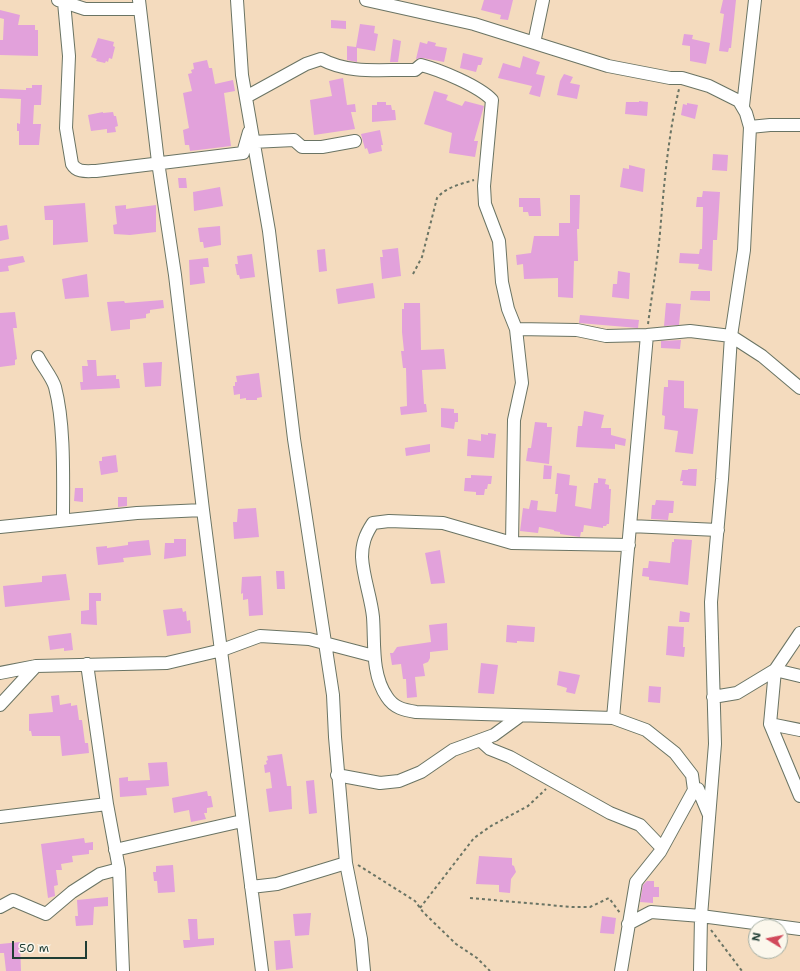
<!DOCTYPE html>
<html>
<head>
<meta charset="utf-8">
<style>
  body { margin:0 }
  #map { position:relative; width:800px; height:971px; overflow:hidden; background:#f4dbbe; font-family:"Shantell Sans",sans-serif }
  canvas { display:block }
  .north { position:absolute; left:748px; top:919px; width:40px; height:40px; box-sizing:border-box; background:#fbf7ec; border:1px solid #a3ada2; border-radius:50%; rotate:280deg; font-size:11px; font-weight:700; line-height:16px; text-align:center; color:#1f3d34 }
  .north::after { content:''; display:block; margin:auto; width:14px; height:18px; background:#d1495b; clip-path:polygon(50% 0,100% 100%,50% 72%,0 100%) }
  .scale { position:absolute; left:12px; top:941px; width:75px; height:18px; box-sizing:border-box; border:2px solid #1f3d34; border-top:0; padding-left:5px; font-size:12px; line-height:14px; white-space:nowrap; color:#1f3d34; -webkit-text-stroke:3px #fbf7ec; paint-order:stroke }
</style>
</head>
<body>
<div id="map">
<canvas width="800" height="971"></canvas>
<div class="north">N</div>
<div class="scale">50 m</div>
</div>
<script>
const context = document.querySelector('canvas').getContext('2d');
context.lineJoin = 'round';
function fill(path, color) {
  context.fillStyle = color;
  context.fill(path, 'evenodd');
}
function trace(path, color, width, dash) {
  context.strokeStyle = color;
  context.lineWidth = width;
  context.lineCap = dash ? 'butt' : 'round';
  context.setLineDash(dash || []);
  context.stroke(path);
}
const building = new Path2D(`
  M484,0H513L508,20L500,19L501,15L481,10Z
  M723,0H736L731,48H729L728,52L719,51L724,14L720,13Z
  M0,10L20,15L18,25H35V30H38V56L0,55V40H3L4,19L0,18Z
  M331,20L346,21V29L331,28Z
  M360,24L375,26L374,33L378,34L375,51L357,48V62L347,60V46L356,47Z
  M684,34L693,35L692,39L710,43L706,64L690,61V46L682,45Z
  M98,38L114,42L113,46L115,47L112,59L109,58L108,62L106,61L105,63L96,61L97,59L91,57Z
  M393,39L401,41L398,62H390Z
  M428,41L436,43L435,46L447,48L444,62L423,58L416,59L420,42L427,44Z
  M463,53L483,58L481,65H478L476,72L460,68Z
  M523,56L540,62L536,74L545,76L540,97L529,94L532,86L498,78L503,63L520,68Z
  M207,60L209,68H212L215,84L233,80L235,91L224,93L231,146L190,151L189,145H185L183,130L189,128L183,93L192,91L188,74L192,73L191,70L194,69L193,63Z
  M564,74L573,77L570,83L580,85L577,99L557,95L560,81Z
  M343,78L347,105L355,104L356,112H351L355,129L314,135L310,100L332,96L329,81Z
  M32,85H42L41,105H34L33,124H41L39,145H19V131H17V123L20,124L21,99L0,98V89L26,90V88H32Z
  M434,91L448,95L446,100L462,106L465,101L484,106L474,141H478L475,157L449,153L452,133L424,124Z
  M639,101L648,102L647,116L625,114L626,102H639Z
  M377,102H386V105H391L392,110H395L396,120L372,122V105H377Z
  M687,103L698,105L695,119L681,115L683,104L687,105Z
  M103,112V113L113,112L114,116H116L118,126L115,127L116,132L107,133V129L91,131L88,115Z
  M380,130L383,145H381L382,151L369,154L367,148L365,149L361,134Z
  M713,154L728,155L727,171L712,170Z
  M629,165L645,169L643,192L620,187L623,168L629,169Z
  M178,178H186L187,188H179Z
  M220,187L223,206L194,211L193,192Z
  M703,191L720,192L717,240H713L712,271L698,269L699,264L679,263L680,253L699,254L700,249H702L703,207H696L697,197H702Z
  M570,195H580L579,229H577L578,261H574L573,298L558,297V278L524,279L523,264L517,265L516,255L531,253L534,236H559V223H570Z
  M519,198H540L541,216H529L528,212H523V207H519Z
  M85,203L88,242L53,245V220H45L44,206Z
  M126,205V209L156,205V232L130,235L114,234L113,225L117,224L115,206Z
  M7,225L9,239L0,241V226Z
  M220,226L221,245L204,248L203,242H200L198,228Z
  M398,248L401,276L382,279L380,257H383L382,250Z
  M325,249L327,271L319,272L317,250Z
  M252,254L255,277L240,279L239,275H237L235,264H238L237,256Z
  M23,256L25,262L8,266L9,271L0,272V259Z
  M208,258L209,267H203L205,283L190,285L189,260Z
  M618,271L630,273L629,299L612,297L613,284H617Z
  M87,274L89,297L65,299L62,279Z
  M373,283L375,298L338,304L336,289Z
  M691,291H710V301L690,300Z
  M163,300L164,308L150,310V313L146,314V318L130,320V329L111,331L107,302L124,301L125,303Z
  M404,303H420L421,350L444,349L446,369L422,370L424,404H426L427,412L401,415L400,407L407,406L406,368H403L401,351H404L402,332V309H404Z
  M666,303L681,304L679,325L664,326Z
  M15,312L17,328H13L17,359L15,360V365L0,367V313Z
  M580,315L639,320L638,328L579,323Z
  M681,340L680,349L661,348V341Z
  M87,360H96L97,376L116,375V379H119L120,388L81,390L80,382H83L82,366H88Z
  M162,362L161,386L145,387L143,363Z
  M259,373L262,397L257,398V400H246V398L240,399V394L234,395L233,386H235V382H237L236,376Z
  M668,380L684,381V408L698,409L693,454L675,452L678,431L664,429L665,416L662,415L664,387H668Z
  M441,408L454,409V413H458V422H455L454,429L441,427Z
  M584,411L604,415L601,428H611V435L626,439L625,446L615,444V449L576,447L578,426H582Z
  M535,422L547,423V427H552L549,464L526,461L528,448H531Z
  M488,433L496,434L494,458L467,456L468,439L481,441V434L488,435Z
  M430,444V452L406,456L405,448Z
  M116,455L118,472L101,475L99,461H102V457Z
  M544,465L552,466L551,479H543Z
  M688,469H697L696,486L682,485L683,481H680L682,470H688Z
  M557,473L570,475L569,485L577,486L575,506L591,509L594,483H598V478L606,479L605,484L609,485V489H611L609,524H607L606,526H603V528L584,525L583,532H581L580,537L560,534V532L554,531V530L539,527L538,533L520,531L523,508L529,509L531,500L538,501L537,510L556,512L558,494H555Z
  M471,475L492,476L491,484H488L487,489H485L484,495H476V492L464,491L465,478H471Z
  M75,488H83V502L74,501Z
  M118,497H127V506L118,507Z
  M656,500L674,501L673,513H669L668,520L651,519L652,505H655Z
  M256,508L259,537L234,539L233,522H237L238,509Z
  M174,539H186V556L164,559L165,543H174Z
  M674,539L692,540L688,585L649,580V577L642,576L643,568H648L649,561L670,563L672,542H674Z
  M149,540L151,555L123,558L124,562L98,565L96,547L107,546V548L128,545V542Z
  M440,550L445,583L431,584L425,553Z
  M276,571H284L285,589H277Z
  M66,574L70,600L5,607L3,586L42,582V576Z
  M261,576L263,615L249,616L248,599L243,600V593L241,594L242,577Z
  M89,593H101V601H96L97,625L81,624V611L89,610Z
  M182,608L183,612L186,611L187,621L190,620L191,633L167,636L163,610Z
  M680,611L690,613L689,622H679Z
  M447,623L448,650L430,652V658L428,662L423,664L425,676L415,677L417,697L407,698L406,679H403L401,664L392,665L390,653H393L397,647L431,642L429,625Z
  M507,625L535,627L534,642L517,641V643L506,642Z
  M668,626L684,627L683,647H685L684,657L666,655Z
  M71,633L73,650L64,651V648L50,650L48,636Z
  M481,663L498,665L494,694L478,693Z
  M559,671L580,675L575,694L566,692L567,688L557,685Z
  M649,686L661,687L660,703L648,702Z
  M59,695L60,705L71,703V706L77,705L79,720H82L85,743H88L89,753L62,756L60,736H32L31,731H29V714L53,712L51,696Z
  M282,754L287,786H291L292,809L269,812L266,789L272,788L270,772L265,773L264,765L267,764L266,761L268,760L267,756Z
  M167,762L169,786L146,788L147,795L120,797L119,778L128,777V781L150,780L148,763Z
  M314,780L317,813L309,814L306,781Z
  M207,791L208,796H211L213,807L207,808V813H204L206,819L191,822L189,810L174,813L172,798Z
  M84,838L85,843L93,842V850H89V854L72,856L73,862L61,864L62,870H56L58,885L54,886L55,896L48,898L41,844Z
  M479,856L512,858V865L514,866L516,872L511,879L510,893L499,892V885L476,884Z
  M173,865L175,892L158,893L157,881H154L153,872H156V866Z
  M647,881H654V887H659V897H653V903L640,902L643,885Z
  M108,897V906L94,907L93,925L76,926L75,916H78L77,900Z
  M311,913L309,935L295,936L293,914Z
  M602,916L616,918L614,934L600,933Z
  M188,919H197L198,939L214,938V945L184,948L183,940H190Z
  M290,940L293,968L276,970L274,941Z
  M20,942L21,971H6L4,953H0V944Z`);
const path = new Path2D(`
  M413,274L422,257L437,198C446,187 461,184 474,180
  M648,324C652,294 657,264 660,233C664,184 668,137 679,89
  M358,865L415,901L423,912L456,944L477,958L490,971
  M470,898L572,907H590L609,898L620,913
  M420,908L474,838L491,826L528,806L546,789
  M711,930L742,971`);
const minor = new Path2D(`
  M58,0L85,9H139
  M139,0L158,162L175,275L203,510L262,971
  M237,0L242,75L269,231L294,439L333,695L335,737L346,863L361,939L364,971
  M366,0L474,24L608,66L670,78H682L709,86L739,101L746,113L750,127L744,250L731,336L722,479L711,602L715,744L701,916L700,971
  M64,2L69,56L66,128L72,164C77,173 87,171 96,171L243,153L249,132
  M534,43L543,0
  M246,97L306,64L321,59C351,75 383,69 415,70L421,65C440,70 479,86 492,100L484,186L485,204L499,241L502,282L508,309L516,329L522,383L514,420L512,543
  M743,106L755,0
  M750,127L770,125H800
  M252,142L294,140L302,147H322L355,141
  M516,329L577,330L606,336L647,335L690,331L731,336L762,356L800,388
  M38,357C43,367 52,377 55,387C65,425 63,480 63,520
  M630,526L647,335
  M0,527L137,513L203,510
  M629,545L512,543L443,523L389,521L373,523C365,535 362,544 362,557C363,577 371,597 373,617C375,643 371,674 387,697C394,708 404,710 416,712L613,718L646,730L675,753L692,775L694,790L698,789L709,815
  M87,664L107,804L119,869L123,971
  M0,673L36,666L167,663L222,650L260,636L309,639L374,656
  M800,676L775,670L770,724L800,730
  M713,697L737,693L775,670L800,633
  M0,705L36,666
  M613,718L630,526L718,530
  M770,724L800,796
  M480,740L490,749L510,757L610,813L640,825L662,848
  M337,775L380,783L399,781L421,772L453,750L494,735L520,716
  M0,817L107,804
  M115,850L242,821
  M251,887L277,884L346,863
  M0,907L13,900L46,914L72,892L100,874L119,869
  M628,924L651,912L701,916L800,929
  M621,971L636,882L660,852L694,790`);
fill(building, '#e2a1db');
trace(minor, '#6a7464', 14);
trace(path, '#6a7464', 2, [3, 3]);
trace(minor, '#fff', 12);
</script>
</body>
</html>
